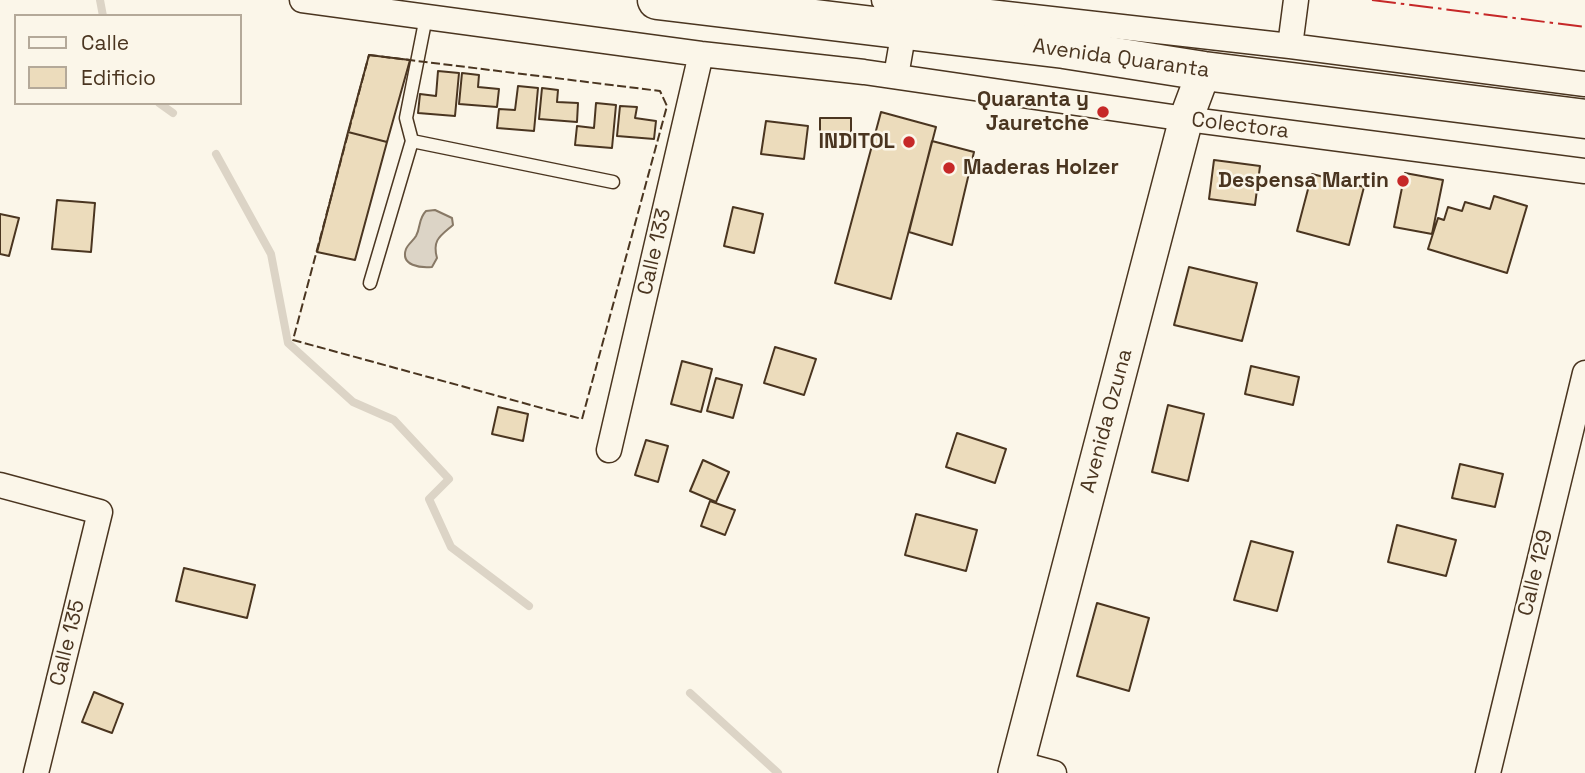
<!DOCTYPE html>
<html>
<head>
<meta charset="utf-8">
<style>
  body { margin:0 }
  #map { position:relative; width:1585px; height:773px; overflow:hidden; background:#fbf6e9; font-family:"Space Grotesk",sans-serif }
  canvas { display:block }
  .legend { position:absolute; left:14px; top:14px; width:228px; height:91px; box-sizing:border-box; background:#fbf6e9; border:2px solid #b4a999; margin:0; padding:9px 12px; list-style:none; font-size:21px; color:#4a3520 }
  .legend li { display:flex; align-items:center; gap:14px; height:35px }
  .legend b { width:35px; border:2px solid #b4a999 }
</style>
</head>
<body>
<div id="map">
<canvas width="1585" height="773"></canvas>
<ul class="legend">
<li><b style="height:9px;background:#fbf6e9"></b>Calle</li>
<li><b style="height:19px;background:#ecdcbc"></b>Edificio</li>
</ul>
</div>
<script>
const context = document.querySelector('canvas').getContext('2d');
context.lineJoin = 'round';
function fill(path, color) {
  context.fillStyle = color;
  context.fill(path, 'evenodd');
}
function trace(path, color, width, dash) {
  context.strokeStyle = color;
  context.lineWidth = width;
  context.lineCap = dash ? 'butt' : 'round';
  context.setLineDash(dash || []);
  context.stroke(path);
}
function write(font, color, halo, rows, align = 'center') {
  context.font = font + ' "Space Grotesk",sans-serif';
  context.lineWidth = 5;
  context.setLineDash([]);
  context.textBaseline = 'middle';
  context.strokeStyle = halo;
  context.fillStyle = color;
  for (const [text, x, y, turn = 0] of rows) {
    context.save();
    context.translate(x, y);
    context.rotate((+turn || 0) * Math.PI / 180);
    context.textAlign = isNaN(turn) ? turn : align;
    if (halo) context.strokeText(text, 0, 0);
    context.fillText(text, 0, 0);
    context.restore();
  }
}
const water = new Path2D(`
  M435,210L452,218L453,225C440,236 432,240 437,258L432,267C421,268 400,266 406,249C408,244 413,241 416,236C421,227 418,219 426,211Z`);
const stream = new Path2D(`
  M100,0L103,16
  M159,103L173,113
  M216,154L271,254L288,343L353,402L394,420L449,479L429,499L451,547L529,606
  M690,693L778,773`);
const building = new Path2D(`
  M369,55L410,60L387,142L348,132Z
  M438,71L459,73L455,116L418,113L420,94L436,96Z
  M462,73L479,75L478,87L499,89L497,107L459,104Z
  M518,86L538,88L534,131L497,128L499,109L515,110Z
  M542,88L558,90L557,102L578,103L577,122L539,119Z
  M596,103L616,105L612,148L575,145L577,126L594,128Z
  M620,106L637,107L635,118L656,121L654,139L617,136Z
  M881,112L936,127L891,299L835,283Z
  M820,118H851V141H820Z
  M766,121L808,126L804,159L761,154Z
  M348,132L387,142L355,260L317,252Z
  M932,141L974,152L952,245L909,232Z
  M1214,160L1260,166L1255,205L1209,199Z
  M1405,173L1443,180L1432,234L1394,227Z
  M1312,174L1364,187L1349,245L1297,231Z
  M1494,196L1527,206L1507,273L1428,249L1438,218L1444,220L1448,207L1462,211L1465,202L1490,209Z
  M57,200L95,203L91,252L52,249Z
  M733,207L763,214L754,253L724,246Z
  M0,214L19,218L9,256L0,254Z
  M1189,267L1257,283L1242,341L1174,325Z
  M775,347L816,359L804,395L764,383Z
  M682,361L712,369L701,412L671,404Z
  M1251,366L1299,377L1293,405L1245,394Z
  M716,378L742,385L733,418L707,411Z
  M1168,405L1204,414L1188,481L1152,472Z
  M498,407L528,414L523,441L492,434Z
  M957,433L1006,449L995,483L946,467Z
  M646,440L668,446L658,482L635,475Z
  M703,460L729,472L716,502L690,491Z
  M1460,464L1503,474L1495,507L1452,498Z
  M710,501L735,510L725,535L701,526Z
  M916,514L977,530L966,571L905,555Z
  M1397,525L1456,540L1446,576L1388,562Z
  M1251,541L1293,552L1277,611L1234,600Z
  M184,568L255,585L247,618L176,601Z
  M1097,603L1149,618L1129,691L1077,676Z
  M94,692L123,704L112,733L82,722Z`);
const lane = new Path2D(`
  M412,141L613,182
  M370,283L412,141L406,118L426,17`);
const street = new Path2D(`
  M302,0L701,54L864,72L1186,119L1585,171
  M884,0L1290,46L1585,84
  M1290,46L1296,0
  M896,76L904,30
  M609,450L701,54
  M0,485L100,512L36,773
  M1017,763L1054,773
  M1488,773L1585,373`);
const secondary = new Path2D(`
  M1015,773L1186,119L1204,71`);
const primary = new Path2D(`
  M904,30L921,0`);
const highway = new Path2D(`
  M657,0L1064,49L1204,71L1585,119`);
const fence = new Path2D(`
  M369,55L660,91L667,106L582,419L293,340Z`);
const power = new Path2D(`
  M1372,0L1585,27`);
const markers = [
  [1103,112,7,"#c62828"],
  [909,142,7,"#c62828"],
  [949,168,7,"#c62828"],
  [1403,181,7,"#c62828"]
];
const streetNames = [
  ["Avenida Quaranta",1121,59,8],
  ["Colectora",1240,126,7],
  ["Calle 133",655,252,-77],
  ["Avenida Ozuna",1107,421,-75],
  ["Calle 129",1536,573,-76],
  ["Calle 135",68,643,-76]
];
const poiNames = [
  ["Quaranta y",1089,100],
  ["Jauretche",1089,124],
  ["INDITOL",895,142],
  ["Maderas Holzer",963,168,"left"],
  ["Despensa Martin",1389,181]
];
fill(water, '#dcd4c6');
trace(water, '#887966', 2);
trace(stream, '#dcd4c6', 8);
fill(building, '#ecdcbc');
trace(building, '#4a3520', 2);
trace(lane, '#4a3520', 15);
trace(street, '#4a3520', 27);
trace(secondary, '#4a3520', 36);
trace(primary, '#4a3520', 41);
trace(highway, '#4a3520', 41);
trace(lane, '#fbf6e9', 12);
trace(street, '#fbf6e9', 24);
trace(secondary, '#fbf6e9', 33);
trace(primary, '#fbf6e9', 38);
trace(highway, '#fbf6e9', 38);
trace(fence, '#4a3520', 2, [9, 3.5]);
trace(power, '#c62828', 2, [24, 5, 3.5, 5]);
for (const [x, y, r, color] of markers) {
  const dot = new Path2D();
  dot.arc(x, y, r, 0, 2 * Math.PI);
  context.fillStyle = color;
  context.fill(dot);
  trace(dot, '#fbf6e9', 2.5);
}
write('21px', '#4a3520', '#fbf6e9', streetNames);
write('bold 21px', '#4a3520', '#fbf6e9', poiNames, 'right');
</script>
</body>
</html>
